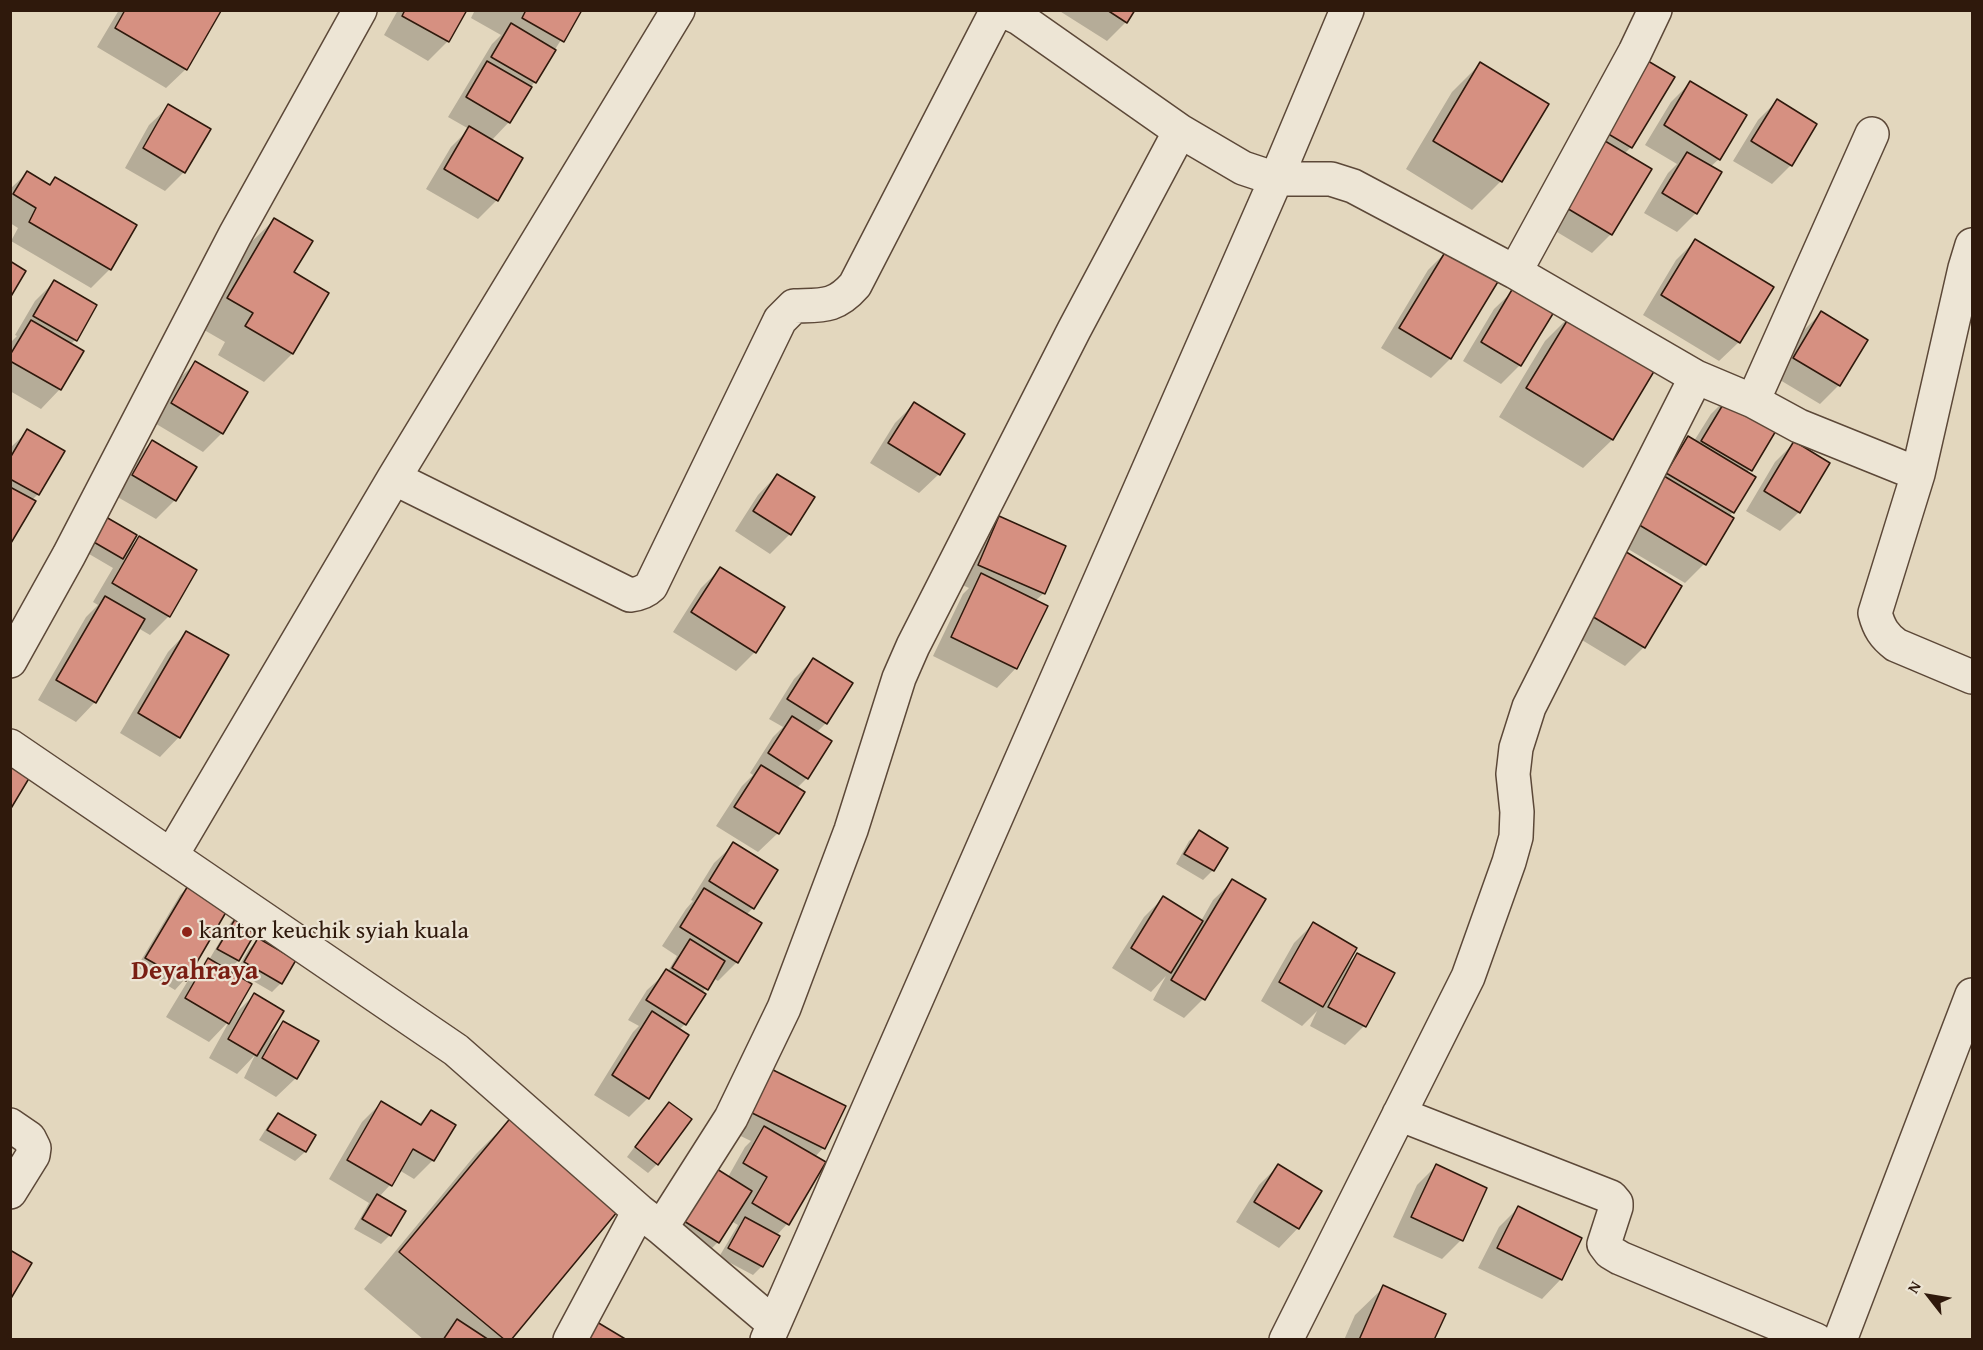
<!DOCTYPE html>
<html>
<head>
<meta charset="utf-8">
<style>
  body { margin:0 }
  #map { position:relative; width:1983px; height:1350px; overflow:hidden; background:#e3d7be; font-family:"Gentium Book Plus",serif }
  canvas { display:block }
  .frame { position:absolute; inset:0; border:12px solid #2f190c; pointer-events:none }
  .north { position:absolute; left:1899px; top:1266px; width:60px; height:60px; -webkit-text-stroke:4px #ede5d5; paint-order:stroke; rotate:301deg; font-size:16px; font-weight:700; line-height:24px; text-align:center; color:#2f190c }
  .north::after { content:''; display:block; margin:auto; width:21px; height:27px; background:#2f190c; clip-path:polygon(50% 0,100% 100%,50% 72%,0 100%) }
</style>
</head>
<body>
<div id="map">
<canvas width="1983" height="1350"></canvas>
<div class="frame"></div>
<div class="north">N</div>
</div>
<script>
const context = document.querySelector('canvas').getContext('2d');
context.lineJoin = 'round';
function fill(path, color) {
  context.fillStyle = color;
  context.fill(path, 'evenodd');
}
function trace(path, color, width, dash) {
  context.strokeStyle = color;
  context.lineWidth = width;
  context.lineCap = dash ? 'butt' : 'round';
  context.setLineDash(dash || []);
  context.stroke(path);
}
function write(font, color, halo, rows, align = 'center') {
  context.font = font + ' "Gentium Book Plus",serif';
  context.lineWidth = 4.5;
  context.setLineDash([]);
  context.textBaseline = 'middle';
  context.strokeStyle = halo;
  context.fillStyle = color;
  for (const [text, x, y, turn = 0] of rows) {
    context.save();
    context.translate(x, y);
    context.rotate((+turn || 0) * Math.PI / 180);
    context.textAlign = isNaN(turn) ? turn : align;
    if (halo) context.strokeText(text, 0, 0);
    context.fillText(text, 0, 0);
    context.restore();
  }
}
const shadow = new Path2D(`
  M119,10H217L186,69L166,88L97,47Z
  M398,10H466L447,42L428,61L384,35Z
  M475,10H580L509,122L491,141L497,200L478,219L426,189L451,147L469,129L448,117L492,44L501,35L471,18Z
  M1058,10H1133L1126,22L1107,41Z
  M1480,64L1501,181L1472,210L1406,169L1452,92Z
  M1629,82L1631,147L1624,154L1611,234L1592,253L1542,223Z
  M1690,83L1719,159L1710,167L1696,213L1677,232L1644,213L1668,173L1677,164L1645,145L1671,102Z
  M1777,101L1791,165L1772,184L1733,161L1758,120Z
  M169,106L184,172L165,191L125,168L149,125Z
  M27,173L49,186L55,179L110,269L91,288L11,241L18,228L10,223V189Z
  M274,220L292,273L327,294L292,354L264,382L218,355L225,342L199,327L245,248Z
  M1695,241L1739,342L1719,361L1643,315L1676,260Z
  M1447,251L1496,281L1450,359L1431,378L1381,348L1428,270Z
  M54,282L95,306L75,340L70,345L82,352L60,389L41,409L10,391V343L17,336L15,335L35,301Z
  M1514,290L1520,365L1501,384L1463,361L1494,309Z
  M1573,313L1657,363L1612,440L1583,468L1499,417L1545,341Z
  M1821,313L1839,385L1820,404L1775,377L1802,332Z
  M195,363L222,433L203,452L153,422L176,382Z
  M1730,395L1778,424L1747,473L1733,512L1728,517L1732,519L1704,564L1685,583L1618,543L1669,457L1688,438L1694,441L1711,414Z
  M914,404L939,474L919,493L870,463L895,423Z
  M28,431L38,494L31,501L10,542V448Z
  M152,442L175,500L156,519L114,495L133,461Z
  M1794,443L1799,512L1780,531L1746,511L1775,462Z
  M777,475L813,498L790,534L770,554L735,531L758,495Z
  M999,518L1044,593L1035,601L1016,668L997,688L933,656L963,594L969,588L960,584L980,537Z
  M97,528L129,548L139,538L169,616L150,635L138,628L95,702L76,722L38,700L86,617L98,605L93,602L113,568L84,551Z
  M720,569L755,652L736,671L673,632L701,588Z
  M1604,571L1644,647L1625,666L1567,631Z
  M187,632L179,737L160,757L120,733L168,652Z
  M813,660L826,723L816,733L807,778L796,789L803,793L778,833L758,852L716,826L742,786L753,775L750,773L773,737L783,727L769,719L794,679Z
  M1199,832L1226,848L1213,870L1203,880L1176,864L1189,841Z
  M734,844L753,908L746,915L737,962L718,981L713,978L702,993L685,1024L679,1030L648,1098L629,1117L594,1095L633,1032L639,1026L628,1020L647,990L668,971L677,956L662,946L686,909L693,901L691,900L714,863Z
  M1233,881L1264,899L1203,999L1184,1018L1153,1000L1166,976L1151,992L1112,968L1144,917L1163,898L1201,921L1213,900Z
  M189,886L227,908L184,980L175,990L137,967L180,895Z
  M240,913L259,924L238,961L227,971L232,1017L254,995L265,1041L284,1023L296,1078L276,1097L244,1078L255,1055L237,1074L209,1058L230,1020L209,1042L166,1017L189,979L209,960L231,922Z
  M1313,924L1346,966L1357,955L1393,974L1364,1026L1345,1045L1310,1026L1317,1011L1302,1026L1261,1001L1294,943Z
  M258,940L281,983L272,992L236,971L249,949Z
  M744,1086L844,1107L823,1148L815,1157L787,1224L776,1236L762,1266L753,1275L719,1257L738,1225L731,1221L718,1242L699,1261L658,1235L728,1177L745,1147L751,1141L724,1128Z
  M381,1103L418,1125L431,1112L433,1160L414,1179L399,1170L390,1185L379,1197L390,1235L381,1244L354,1229L369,1203L329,1179L362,1122Z
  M669,1104L657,1164L648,1173L627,1157L660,1113Z
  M278,1114L314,1135L305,1152L295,1161L259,1140L269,1124Z
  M513,1117L509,1340H424L364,1289L476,1154Z
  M1278,1166L1320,1191L1298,1228L1279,1248L1236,1222L1259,1185Z
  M1436,1166L1461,1240L1442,1259L1393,1237L1417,1185Z
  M1518,1208L1580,1238L1561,1279L1542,1299L1478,1268L1499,1227Z
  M1384,1287L1433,1340H1344L1355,1315Z`);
const building = new Path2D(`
  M125,10H220L221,11L187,70L115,28Z
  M405,10H467L449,42L402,16Z
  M526,10H582L564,42L522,18Z
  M1107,10H1135L1127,23Z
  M511,23L556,50L536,83L491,57Z
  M487,61L532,87L510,123L466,97Z
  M1648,61L1675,77L1632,148L1605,132Z
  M1480,62L1549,104L1502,182L1433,141Z
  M1690,81L1747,115L1720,160L1664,125Z
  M1777,99L1817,124L1792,166L1751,141Z
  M168,104L211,129L185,173L143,148Z
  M469,126L523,158L498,201L444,169Z
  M1600,138L1652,169L1612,235L1560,204Z
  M1687,152L1722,172L1697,214L1662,193Z
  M27,171L50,185L55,177L137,225L111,270L29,222L36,208L13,194Z
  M274,218L313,241L294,272L329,293L293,354L245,326L253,313L227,298Z
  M1695,239L1774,287L1740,343L1661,295Z
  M1447,249L1499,280L1451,359L1399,328Z
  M10,261L26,271L10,298Z
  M54,280L97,305L77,341L33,316Z
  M1513,288L1554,312L1521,366L1481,342Z
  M1573,311L1659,363L1613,440L1526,388Z
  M1821,311L1868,340L1840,386L1793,358Z
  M31,320L84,351L61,390L10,361V355Z
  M195,361L248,392L223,434L171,403Z
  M1730,393L1780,424L1752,471L1701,441Z
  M914,402L965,434L940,475L888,443Z
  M27,429L65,451L39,495L10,479V458Z
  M1688,436L1756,477L1734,513L1666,473Z
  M152,440L197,467L176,501L132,475Z
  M1794,441L1830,463L1800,513L1764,491Z
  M777,474L815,497L791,535L753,511Z
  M1664,476L1734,518L1706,565L1636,523Z
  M10,487L36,501L11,543H10Z
  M999,516L1066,546L1045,594L978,565Z
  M106,517L137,535L123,559L92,541Z
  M139,536L197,570L170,617L112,583Z
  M1623,550L1682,586L1645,648L1585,612Z
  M720,567L785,607L756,653L691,612Z
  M981,573L1048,606L1017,669L951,637Z
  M105,596L145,619L96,703L56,680Z
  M186,631L229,655L180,738L138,713Z
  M813,658L853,683L827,724L787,699Z
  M792,716L832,741L808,779L768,753Z
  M10,764L31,775L10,810Z
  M761,765L805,792L779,834L734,807Z
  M1199,830L1228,848L1214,871L1184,854Z
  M733,842L778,870L754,909L709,881Z
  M1232,879L1266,899L1205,1000L1171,980Z
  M189,884L229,907L186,981L145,958Z
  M704,888L762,923L738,963L680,927Z
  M1163,896L1203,921L1171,973L1131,948Z
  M240,911L261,923L239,961L217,949Z
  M1313,922L1357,948L1323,1007L1279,982Z
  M258,938L296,960L282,984L244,962Z
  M690,939L725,961L708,990L672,968Z
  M1357,953L1395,973L1366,1027L1328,1007Z
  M208,958L252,984L229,1024L185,998Z
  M666,969L706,994L686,1025L646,1000Z
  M254,993L284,1011L257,1056L228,1039Z
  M652,1011L689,1035L649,1099L612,1075Z
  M283,1021L319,1041L297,1079L262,1058Z
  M763,1065L846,1106L825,1149L742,1108Z
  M381,1101L421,1125L431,1110L456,1125L434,1161L413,1149L392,1186L347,1160Z
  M669,1102L692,1119L658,1165L635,1147Z
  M278,1113L316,1135L306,1152L267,1130Z
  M513,1115L622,1206L511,1340H505L399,1252Z
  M764,1126L826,1162L789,1225L752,1203L767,1177L743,1163Z
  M709,1164L752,1191L719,1243L676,1216Z
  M1278,1164L1322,1191L1299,1229L1254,1202Z
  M1436,1164L1487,1188L1463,1241L1411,1217Z
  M377,1194L406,1211L391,1236L362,1219Z
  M1518,1206L1582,1238L1562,1280L1497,1248Z
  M745,1217L780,1236L763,1267L728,1248Z
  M10,1250L32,1263L10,1300Z
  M1383,1285L1446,1314L1434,1340H1359Z
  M457,1319L489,1340H443Z
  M592,1319L627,1340H581Z`);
const minor = new Path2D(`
  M1002,10L1019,18L1180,131L1243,168L1276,179H1331L1353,186L1515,272L1696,377L1753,401L1799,426L1918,474
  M1972,245L1965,268L1918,474L1875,613C1879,628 1884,636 1896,645L1972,677
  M1515,272L1635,52L1655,10
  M1753,401L1872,134
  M394,478L630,595C639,594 645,592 651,586L780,320L794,306C822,305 835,308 855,285L997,10
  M10,661L69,555L235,235L360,10
  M10,746L456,1050L639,1211L661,1228L774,1324
  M171,856L394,478L678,10
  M1399,1114L1611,1197L1616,1203V1207L1604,1244L1610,1252L1620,1258L1816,1340
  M10,1125L29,1138L34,1148L33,1155L10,1192
  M661,1228L731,1118L784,1008L851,830L899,678L913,646L1074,330L1180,131
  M570,1340L639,1211
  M767,1340L1276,179L1347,10
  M1286,1340L1468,977L1509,862L1516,837L1517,812L1513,774L1516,748L1529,707L1696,377
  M1840,1340L1972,995`);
const markers = [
  [187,932,6,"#8f2418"]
];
const poiNames = [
  ["kantor keuchik syiah kuala",199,932]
];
const quarterNames = [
  ["Deyahraya",195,972]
];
fill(shadow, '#0003');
fill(building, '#d69081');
trace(building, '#2f190c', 1.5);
trace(minor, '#5c4838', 36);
trace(minor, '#ede5d5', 33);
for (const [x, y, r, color] of markers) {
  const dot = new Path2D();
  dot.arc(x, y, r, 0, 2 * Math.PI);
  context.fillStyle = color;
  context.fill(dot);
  trace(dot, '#ede5d5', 2);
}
write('24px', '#2f190c', '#ede5d5', poiNames, 'left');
write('bold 27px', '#7a1f14', '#ede5d5', quarterNames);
</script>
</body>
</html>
